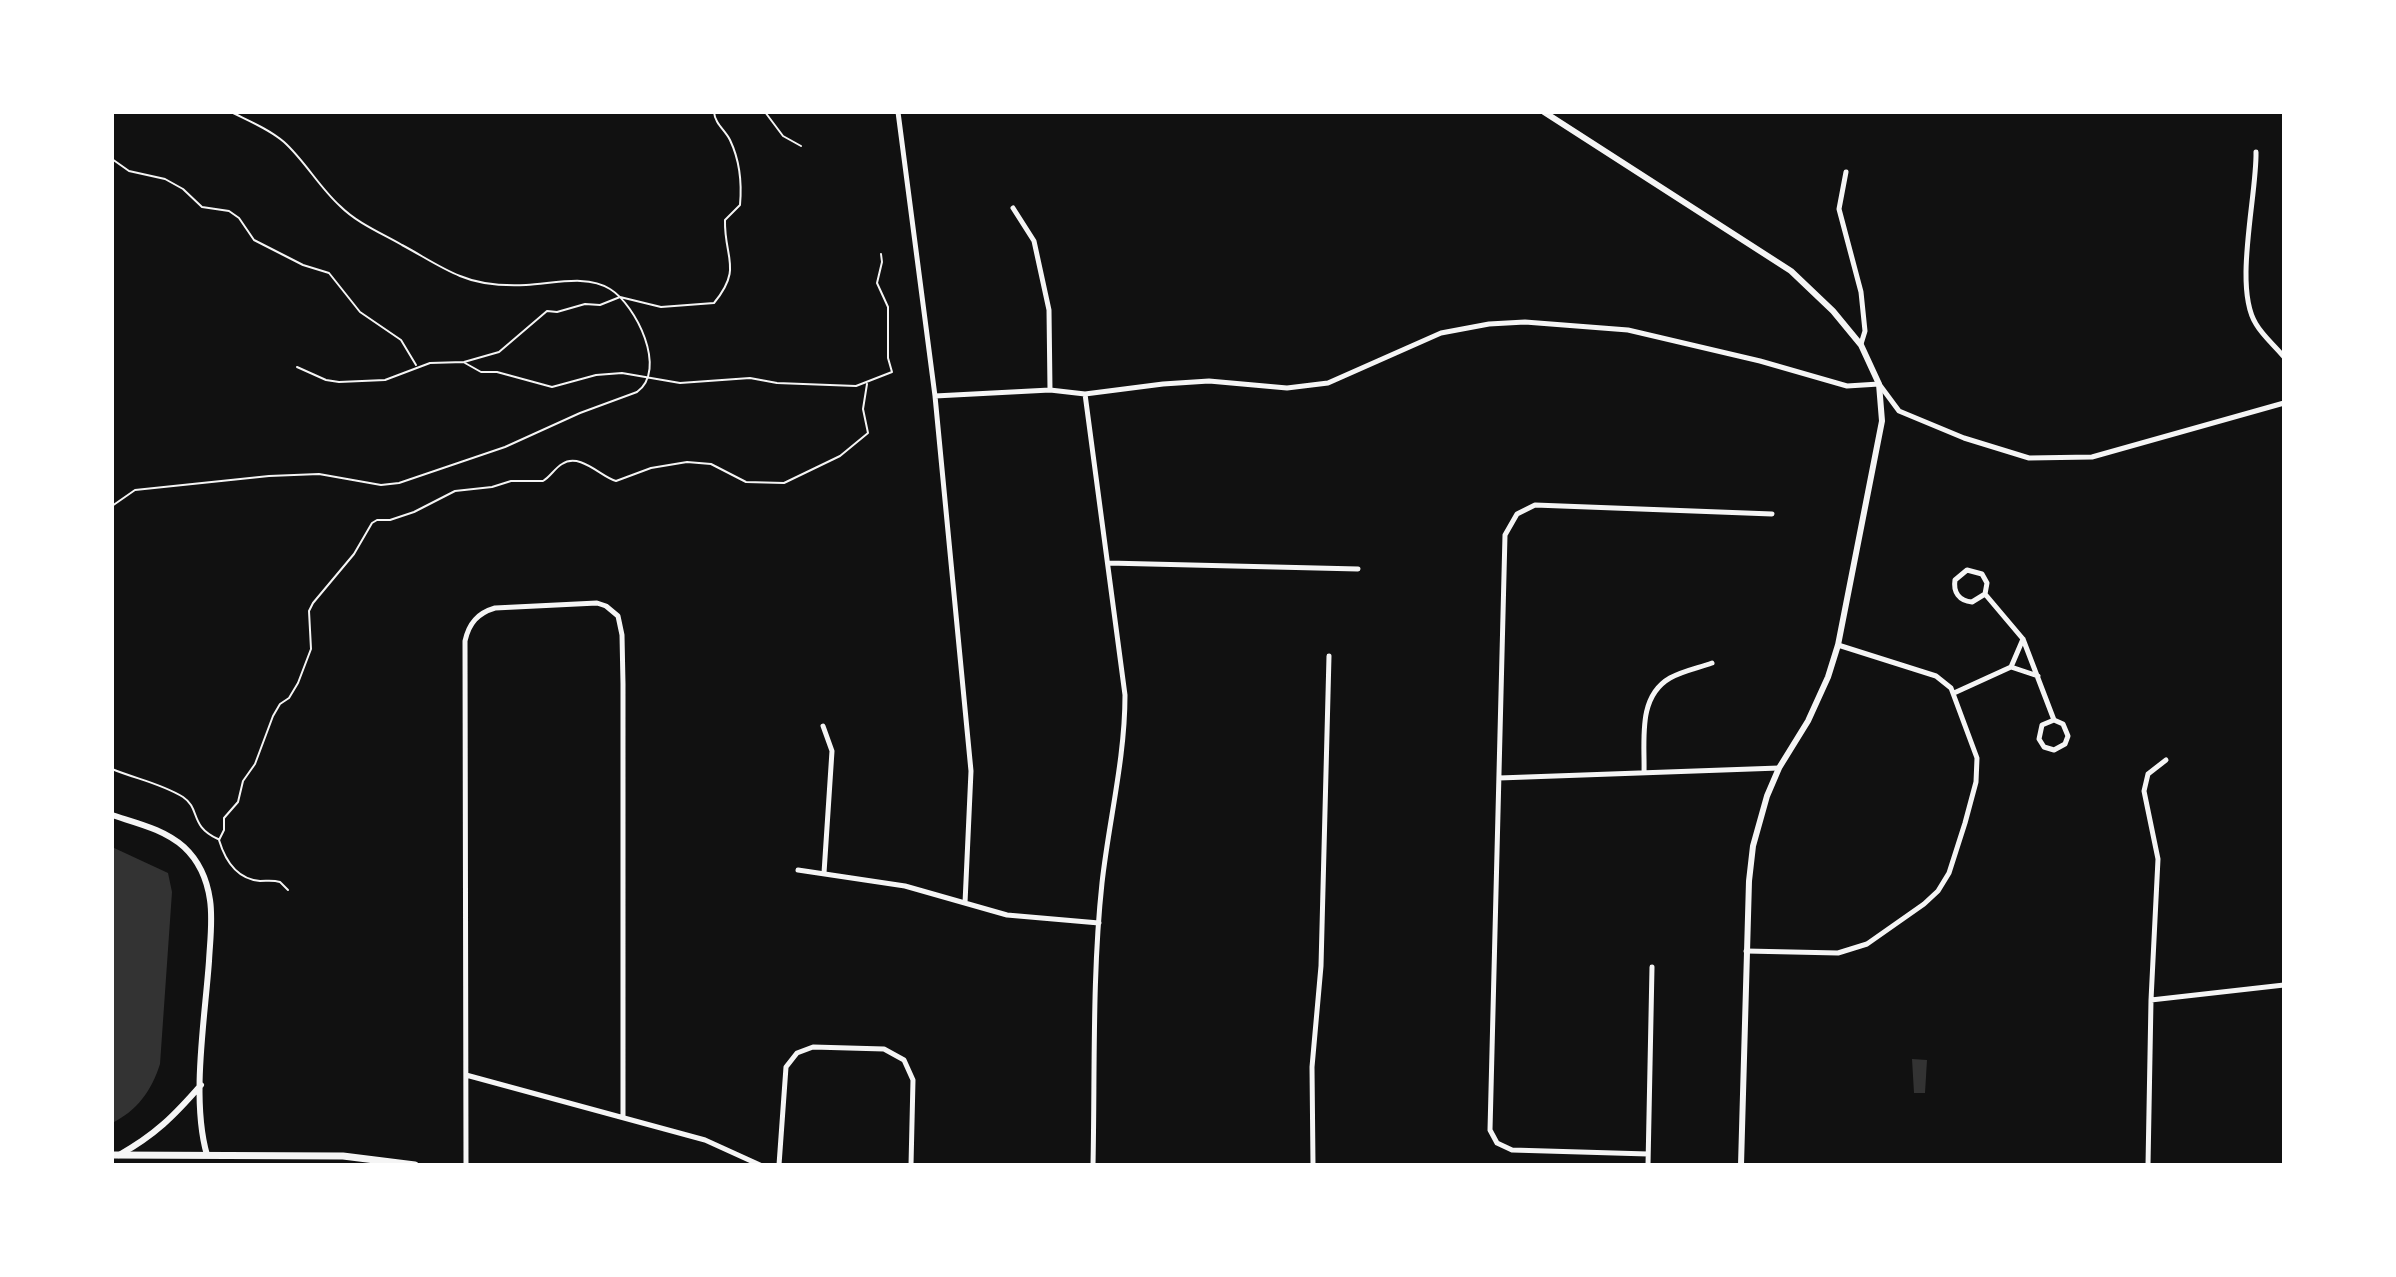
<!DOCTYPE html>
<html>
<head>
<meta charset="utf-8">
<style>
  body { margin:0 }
  #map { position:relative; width:2396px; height:1277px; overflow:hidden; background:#111; font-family:"Titillium Web",sans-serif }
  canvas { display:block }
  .frame { position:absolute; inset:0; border:114px solid #fff; pointer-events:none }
</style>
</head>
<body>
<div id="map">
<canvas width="2396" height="1277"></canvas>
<div class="frame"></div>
</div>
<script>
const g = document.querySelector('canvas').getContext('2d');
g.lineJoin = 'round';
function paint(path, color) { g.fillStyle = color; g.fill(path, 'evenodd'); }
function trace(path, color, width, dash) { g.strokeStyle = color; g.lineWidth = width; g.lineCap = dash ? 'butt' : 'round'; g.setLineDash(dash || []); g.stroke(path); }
paint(new Path2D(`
  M112 847 168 873 172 892 160 1064C152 1090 137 1111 112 1123Z
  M1912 1059 1927 1060 1925 1093H1914Z`), '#333');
trace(new Path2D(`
  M765 112 783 136 801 146
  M112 159 129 171 165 179 183 189 202 207 229 211 239 218 254 240 303 265 329 273 360 312 401 340 416 365
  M465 363 481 372H497L552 387 596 375 622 373 680 383 750 378 777 383 856 386 892 372 888 358V307L877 283 882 262 881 254
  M297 367 326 380 339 382 385 380 430 363 464 362 499 352 547 311 557 312 585 304 600 305 620 297 661 307 714 303C743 268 724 258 725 220L740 205C742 183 740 161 730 140 725 130 715 124 714 112
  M112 506 135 490 269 476 319 474 381 485 399 483 505 447 580 413 637 392C668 370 636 305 610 289 587 274 552 284 526 285 505 286 481 285 460 276 440 268 421 255 402 245 381 233 357 223 340 206 319 187 305 161 284 142 269 129 249 121 231 112
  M112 769C136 779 160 783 183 797 201 809 189 826 218 839
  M288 890 280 882C273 880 268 881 260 881 236 879 225 860 219 840L224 830V818L238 802 243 781 255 764 273 716 280 704 289 698 298 683 311 649 309 611 313 603 354 554 372 523 377 520H390L414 512 455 491 492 487 511 481H543C550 477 555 468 562 464 580 452 601 477 616 481L651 468 687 462 711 464 746 482 784 483 840 456 868 433 863 409 867 384`), '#f5f5f5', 2);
trace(new Path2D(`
  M898 112 935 396 971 771 965 903
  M2256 152C2257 195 2233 288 2256 324 2263 336 2275 346 2284 357
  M1846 172 1839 209 1861 292 1865 331 1861 344
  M1013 208 1034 241 1049 310 1050 390
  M1085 394 1125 695C1125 759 1109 820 1102 883 1092 976 1095 1072 1093 1165
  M935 396 1050 390 1085 394 1163 384 1209 381 1287 388 1328 383 1441 333 1489 324 1525 322 1628 330 1760 361 1847 386 1879 384 1899 411 1964 438 2029 458 2092 457 2284 403
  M1108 563 1358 569
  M1985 594 1972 602C1959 601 1953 592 1955 580L1967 570 1982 574 1987 583 1985 594 2023 639 2054 720 2042 725 2039 739 2044 747 2054 750 2065 744 2068 736 2063 724 2054 720
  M2011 667 2023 639
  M1954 693 2011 667 2038 676
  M823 726 832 751 824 873
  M1644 773C1645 741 1637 697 1670 678 1682 671 1698 668 1712 663
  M1499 778 1779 768
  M798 870 905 886 1007 915 1099 923
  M1746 951 1838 953 1867 944 1924 904 1938 891 1949 873 1965 823 1976 782 1977 758 1951 688 1936 676 1838 645
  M2151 1000 2284 985
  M466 1075 705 1140 760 1165
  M1648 1154 1512 1150 1497 1143 1490 1130 1505 535 1517 514 1535 505 1772 514
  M466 1165 465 641C469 623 478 613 495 608L597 603 606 606 618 616 622 635 623 684V1116
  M779 1165 786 1067 797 1053 813 1047 884 1049 904 1060 913 1080 911 1165
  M1313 1165 1312 1067 1321 966 1329 656
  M1648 1165 1652 967
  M2148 1165 2151 1000 2158 859 2144 791 2148 774 2166 760`), '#f5f5f5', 5);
trace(new Path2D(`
  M1544 112 1791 271 1833 311 1861 345 1879 384 1882 421 1838 645 1828 677 1808 721 1779 768 1767 796 1753 846 1749 881 1741 1165
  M112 815C136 823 164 829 184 847 199 861 207 879 210 900 213 920 210 941 209 961 205 1018 191 1100 207 1155
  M119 1155C155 1135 174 1116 201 1085`), '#f5f5f5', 6);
trace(new Path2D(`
  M112 1155 343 1156 415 1165`), '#f5f5f5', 7);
</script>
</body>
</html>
